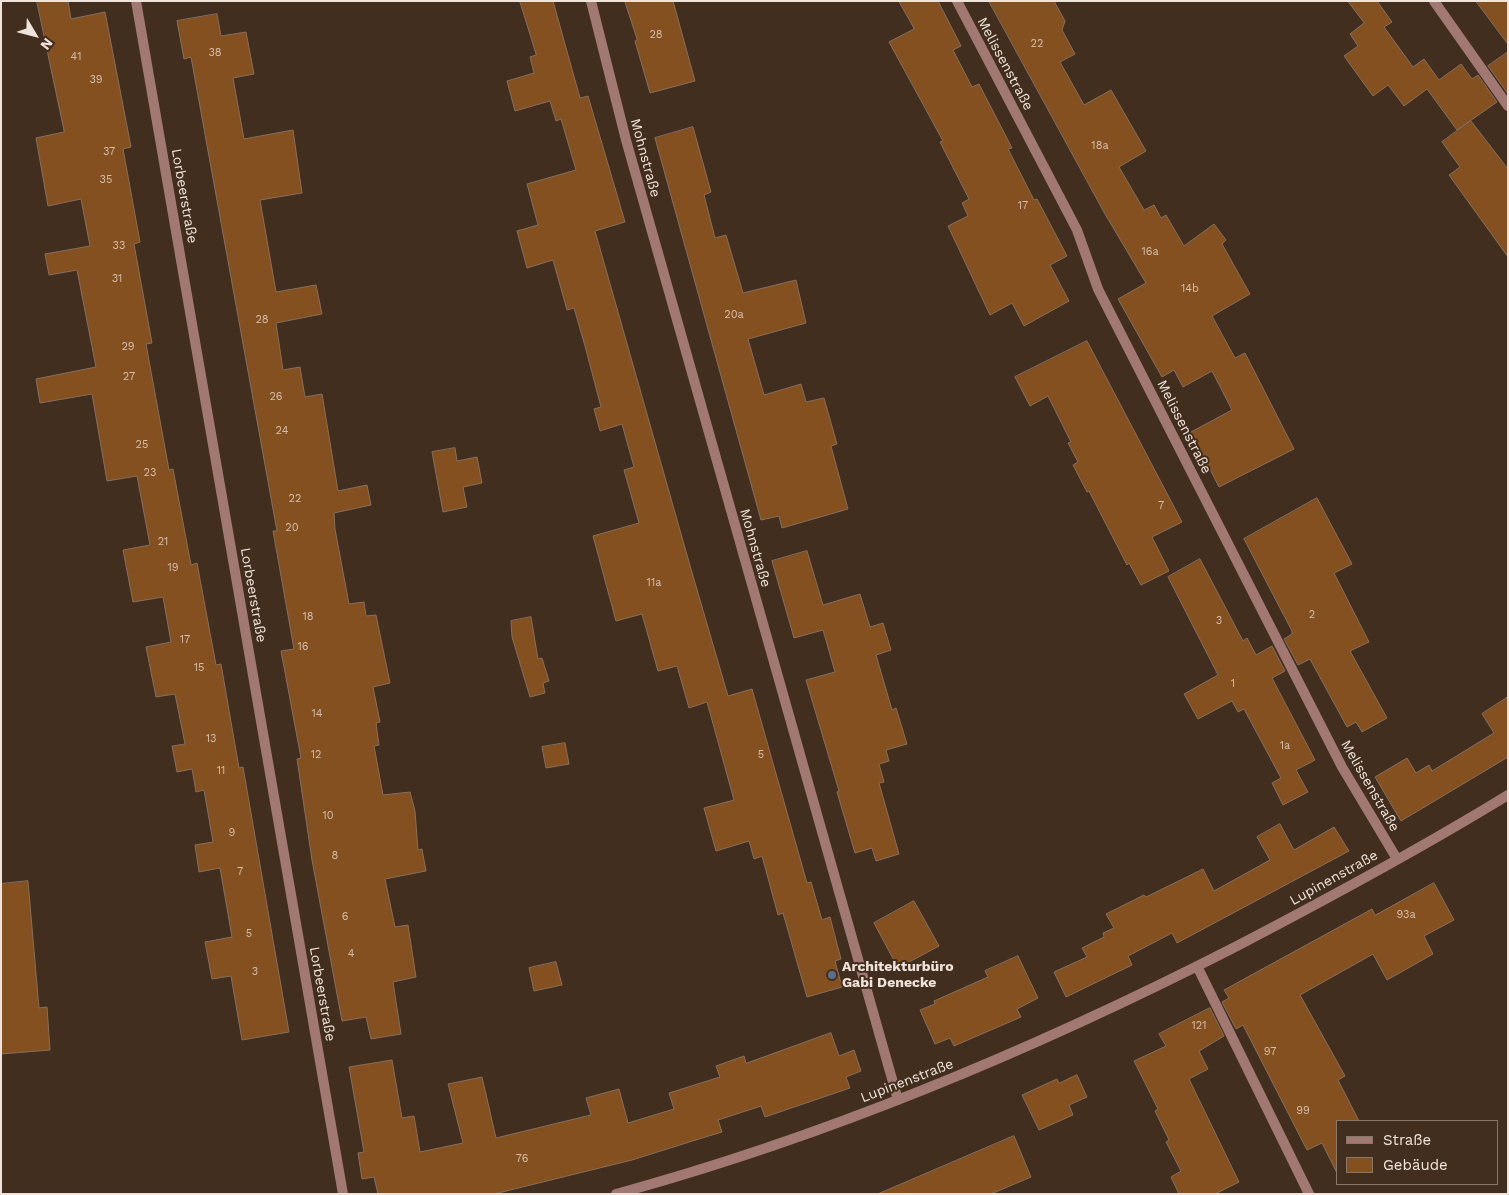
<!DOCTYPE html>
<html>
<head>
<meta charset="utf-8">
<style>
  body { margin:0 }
  #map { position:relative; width:1509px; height:1195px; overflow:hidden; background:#422e1f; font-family:"Work Sans",sans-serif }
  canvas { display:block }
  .frame { position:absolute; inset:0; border:2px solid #f0e3d9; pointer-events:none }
  .legend { position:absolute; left:1336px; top:1120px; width:162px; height:65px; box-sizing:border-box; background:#422e1f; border:1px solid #887669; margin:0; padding:6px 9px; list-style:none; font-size:15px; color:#f0e3d9 }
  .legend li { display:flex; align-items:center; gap:10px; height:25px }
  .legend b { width:25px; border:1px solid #887669 }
  .north { position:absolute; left:10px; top:10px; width:50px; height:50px; -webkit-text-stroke:4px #422e1f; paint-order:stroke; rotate:127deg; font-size:14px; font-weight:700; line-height:20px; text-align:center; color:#f0e3d9 }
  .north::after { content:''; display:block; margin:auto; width:18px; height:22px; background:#f0e3d9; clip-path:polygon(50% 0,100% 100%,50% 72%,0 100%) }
</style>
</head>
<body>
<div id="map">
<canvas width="1509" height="1195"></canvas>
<div class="frame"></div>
<ul class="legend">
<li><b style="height:6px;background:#a27872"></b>Straße</li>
<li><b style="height:14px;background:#855020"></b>Gebäude</li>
</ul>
<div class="north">N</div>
</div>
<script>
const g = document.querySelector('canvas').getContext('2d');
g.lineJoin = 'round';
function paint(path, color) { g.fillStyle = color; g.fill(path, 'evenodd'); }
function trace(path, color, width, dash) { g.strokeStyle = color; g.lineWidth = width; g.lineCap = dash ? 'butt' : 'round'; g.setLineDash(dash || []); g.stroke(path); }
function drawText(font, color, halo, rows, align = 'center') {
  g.font = font + ' "Work Sans",sans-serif'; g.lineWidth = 4; g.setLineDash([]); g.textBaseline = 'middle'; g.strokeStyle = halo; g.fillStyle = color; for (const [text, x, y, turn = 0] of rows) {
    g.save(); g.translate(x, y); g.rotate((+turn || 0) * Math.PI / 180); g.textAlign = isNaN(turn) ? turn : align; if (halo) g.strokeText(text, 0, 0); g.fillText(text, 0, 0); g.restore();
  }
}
const building = new Path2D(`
  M37 1H68L71 19 105 12 131 147 123 149 140 242 134 244 152 343 146 344 169 470 173 469 191 565 197 563 216 665 221 664 239 768 243 767 289 1032 242 1040 231 976 212 979 205 942 232 937 220 868 199 872 195 845 213 842 204 790 196 792 192 769 177 772 172 746 185 744 175 694 156 697 146 647 171 642 163 597 133 602 123 550 150 545 137 476 107 481 92 394 40 403 36 379 96 367 77 270 49 275 45 254 90 246 81 199 48 206 36 138 64 132Z
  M520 1H553L580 98 588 96 625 222 595 231 691 569 728 696 752 689 807 883 811 882 822 920 830 917 841 959 835 961 842 987 807 997 783 913 778 915 762 856 754 859 749 841 716 851 704 808 734 800 707 702 689 708 677 666 658 671 642 614 616 621 593 536 639 523 624 470 634 467 622 424 600 431 594 409 601 407 585 346 574 308 567 310 553 260 527 268 517 231 538 225 527 184 576 170 561 119 556 121 550 101 515 111 507 81 534 73 530 57 536 55Z
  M625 1H673L695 81 650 93 635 41 637 40Z
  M899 1H938L961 46 953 50 972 87 979 84 1012 148 1008 149 1034 200 1037 199 1067 256 1050 265 1069 301 1024 326 1012 303 990 315 948 226 968 216 962 203 969 199 940 142 943 141 889 42 914 29Z
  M989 1H1054L1065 21 1062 30 1075 54 1060 62 1084 105 1111 90 1146 151 1119 167 1144 210 1154 205 1161 218 1166 215 1184 246 1214 224 1226 240 1222 244 1250 294 1212 316 1235 358 1245 353 1294 449 1219 487 1191 432 1232 410 1212 371 1183 387 1174 370 1162 377 1118 299 1146 283 1105 214Z
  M1348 1H1377L1392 22 1384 27 1413 67 1424 59 1439 80 1461 64 1472 79 1478 75 1497 102 1457 130 1427 89 1404 106 1388 85 1373 96 1344 56 1358 46 1350 34 1364 23Z
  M1476 1H1508V44Z
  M217 14 221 36 246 32 254 74 233 78 244 139 293 130 302 193 260 200 276 292 316 285 322 314 276 323 283 370 300 367 305 397 322 394 338 491 367 485 371 505 334 513 335 529 349 604 364 602 366 616 376 615 390 683 373 687 380 722 376 723 379 745 374 746 383 795 410 792 415 811 418 850 422 849 426 871 385 879 395 927 408 925 416 977 393 982 401 1034 371 1039 366 1017 342 1021 312 860 297 759 301 758 281 651 294 649 273 531H277L191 57 184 59 177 21Z
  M1508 52V94L1488 66Z
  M1471 121 1508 169V257L1449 175 1460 167 1442 142Z
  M693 127 711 192 704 195 715 238 726 235 743 293 796 280 806 323 748 339 764 395 801 384 806 402 824 398 837 444 831 446 848 509 782 528 779 516 761 520 655 138Z
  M1087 341 1182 522 1152 537 1169 571 1141 585 1129 563 1127 565 1089 491 1087 492 1073 465 1078 462 1068 443 1071 442 1048 396 1030 406 1015 377Z
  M455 448 457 461 477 457 482 483 463 487 467 507 443 512 432 452Z
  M1317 498 1352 564 1334 573 1369 642 1350 651 1387 718 1362 732 1356 722 1347 727 1310 659 1298 665 1284 639 1292 634V631L1244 539Z
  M807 551 823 605 860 594 870 627 883 623 891 650 876 655 892 710 896 708 907 744 886 750 889 761 879 764 884 782 879 783 899 854 876 861 872 848 855 853 837 792 839 791 806 680 835 672 823 630 794 638 772 561Z
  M1200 559 1243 641 1247 638 1256 655 1272 646 1285 671 1272 678 1315 760 1296 770 1308 792 1283 805 1272 783 1281 778 1244 709 1238 712 1232 701 1198 719 1184 694 1218 675 1168 577Z
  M531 617 538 659 542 658 549 681 543 683 545 693 530 697 512 637 511 621Z
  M1508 697V757L1401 821 1375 777 1407 758 1416 773 1429 765 1432 771 1494 733 1482 714Z
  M565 743 569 764 546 768 542 747Z
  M1280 824 1294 850 1334 827 1349 851 1177 943 1172 933 1128 956 1132 965 1066 997 1054 972 1087 957 1082 948 1104 937 1103 933 1114 928 1106 914 1144 895 1146 897 1203 869 1214 891 1270 860 1257 837Z
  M28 881 39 1008 47 1007 50 1050 1 1054V884Z
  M1434 883 1454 920 1424 936 1433 954 1387 980 1373 954 1300 995 1345 1076 1338 1080 1359 1121H1338V1175L1322 1143 1307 1150 1243 1025 1236 1029 1222 1002 1229 998 1224 990 1372 909 1375 915Z
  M914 901 939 946 898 968 874 923Z
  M1018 956 1038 998 1017 1009 1021 1017 954 1046 950 1038 935 1044 920 1010 935 1004 934 1001 988 977 985 971Z
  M556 962 562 985 534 991 529 968Z
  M1210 1008 1224 1036 1199 1051 1208 1069 1189 1079 1239 1182 1215 1194H1179L1171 1177 1181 1171 1166 1142 1169 1140 1155 1111 1158 1109 1134 1061 1166 1046 1159 1034Z
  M831 1033 839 1056 854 1050 861 1071 846 1077 850 1088 765 1117 761 1106 718 1120 722 1132 699 1139 632 1160 494 1194H378L374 1177 362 1179 358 1153 364 1152 349 1067 392 1060 402 1118 414 1116 420 1152 463 1143 448 1084 482 1077 496 1138 591 1115 586 1098 619 1089 628 1123 674 1109 669 1093 720 1077 716 1066 744 1056 746 1063Z
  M1077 1075 1087 1097 1069 1105 1073 1115 1039 1130 1022 1095 1057 1079 1059 1083Z
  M1014 1136 1031 1177 991 1194H878Z`);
paint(building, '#855020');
trace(building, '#866f5e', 1);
trace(new Path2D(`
  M136 1 343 1194
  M591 1 626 140 898 1100
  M957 1 1077 230 1098 289 1342 767 1397 859
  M1434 1 1508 106
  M1197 966 1309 1194
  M616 1194C832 1135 1038 1048 1237 946 1329 898 1420 849 1508 795`), '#a27872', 10);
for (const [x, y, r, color] of [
  [832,975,5,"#5c6f8a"]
]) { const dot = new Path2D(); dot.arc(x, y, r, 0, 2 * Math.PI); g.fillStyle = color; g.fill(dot); trace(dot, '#422e1f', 2); }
drawText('11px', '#d5beab', null, [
  ["28",656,35],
  ["22",1037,44],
  ["38",215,53],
  ["41",76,57],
  ["39",96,80],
  ["18a",1100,146],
  ["37",109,152],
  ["35",106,180],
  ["17",1023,206],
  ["33",119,246],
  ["16a",1150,252],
  ["31",117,279],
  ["14b",1190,289],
  ["20a",734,315],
  ["28",262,320],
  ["29",128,347],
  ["27",129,377],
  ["26",276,397],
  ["24",282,431],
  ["25",142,445],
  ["23",150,473],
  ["22",295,499],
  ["7",1161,506],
  ["20",292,528],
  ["21",163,542],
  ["19",173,568],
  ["11a",654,583],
  ["2",1312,615],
  ["18",308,617],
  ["3",1219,621],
  ["17",185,640],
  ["16",303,647],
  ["15",199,668],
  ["1",1233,684],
  ["14",317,714],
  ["13",211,739],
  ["1a",1285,746],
  ["12",316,755],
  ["5",761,755],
  ["11",221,771],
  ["10",328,816],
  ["9",232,833],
  ["8",335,856],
  ["7",240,872],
  ["93a",1406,915],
  ["6",345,917],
  ["5",249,934],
  ["4",351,954],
  ["3",255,972],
  ["121",1199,1026],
  ["97",1270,1052],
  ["99",1303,1111],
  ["76",522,1159]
]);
drawText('14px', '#f0e3d9', '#422e1f', [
  ["Melissenstraße",1005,64,62],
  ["Mohnstraße",645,158,75],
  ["Lorbeerstraße",184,196,80],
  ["Melissenstraße",1184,427,63],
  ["Mohnstraße",755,548,74],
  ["Lorbeerstraße",253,595,80],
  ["Melissenstraße",1370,786,60],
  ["Lupinenstraße",1334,878,-29],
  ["Lorbeerstraße",322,994,80],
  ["Lupinenstraße",907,1081,-21]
]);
drawText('bold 14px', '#f0e3d9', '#422e1f', [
  ["Architekturbüro",842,967],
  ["Gabi Denecke",842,983]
], 'left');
</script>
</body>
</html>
